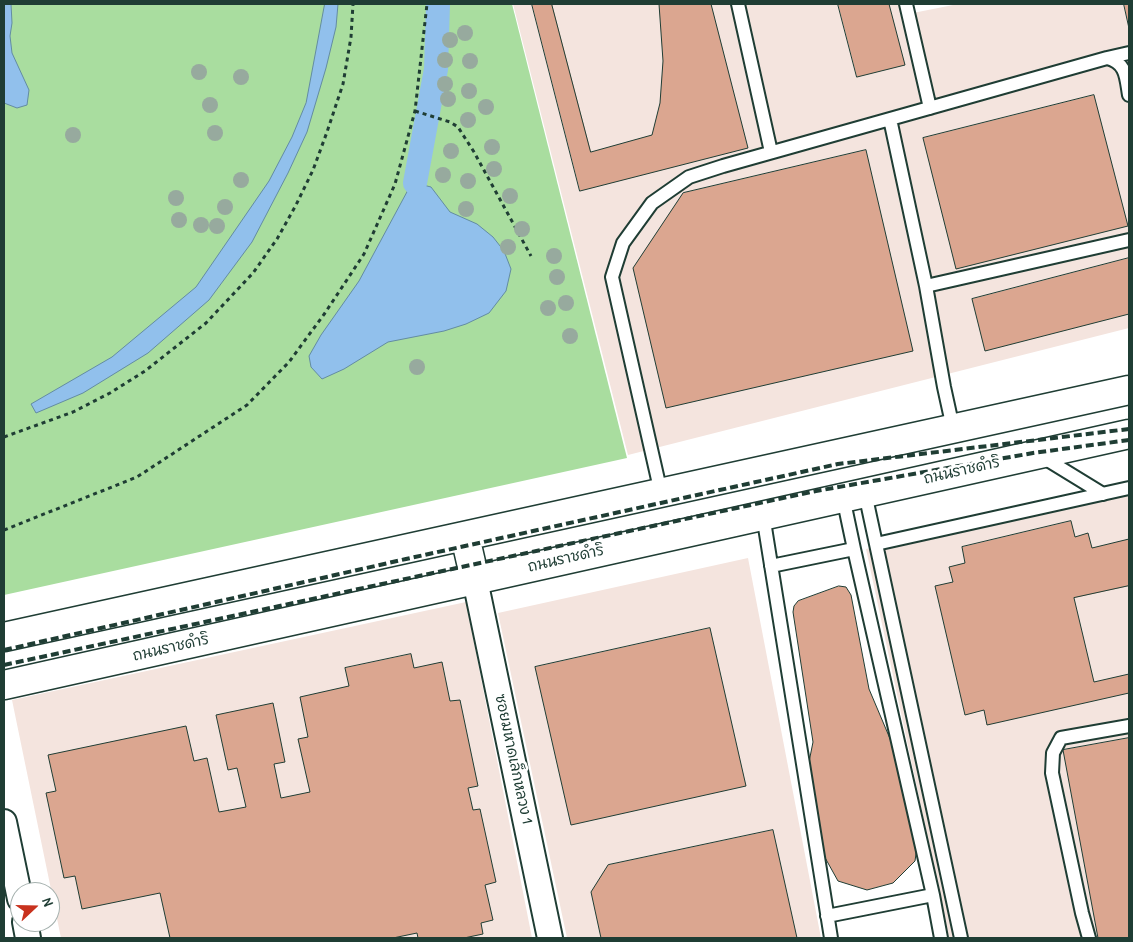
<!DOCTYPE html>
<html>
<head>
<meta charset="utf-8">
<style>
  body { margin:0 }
  #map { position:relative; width:1133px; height:942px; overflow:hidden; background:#fff; font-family:"Patrick Hand",sans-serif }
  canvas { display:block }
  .frame { position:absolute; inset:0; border:5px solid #1f3d34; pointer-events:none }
  .north { position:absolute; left:10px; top:882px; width:50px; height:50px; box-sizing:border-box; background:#fff; border:1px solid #a5b1ae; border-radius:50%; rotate:69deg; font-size:14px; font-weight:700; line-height:20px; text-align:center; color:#1f3d34 }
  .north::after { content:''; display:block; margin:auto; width:18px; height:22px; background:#c8321e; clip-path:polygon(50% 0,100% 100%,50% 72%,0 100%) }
</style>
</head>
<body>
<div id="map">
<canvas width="1133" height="942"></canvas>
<div class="frame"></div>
<div class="north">N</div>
</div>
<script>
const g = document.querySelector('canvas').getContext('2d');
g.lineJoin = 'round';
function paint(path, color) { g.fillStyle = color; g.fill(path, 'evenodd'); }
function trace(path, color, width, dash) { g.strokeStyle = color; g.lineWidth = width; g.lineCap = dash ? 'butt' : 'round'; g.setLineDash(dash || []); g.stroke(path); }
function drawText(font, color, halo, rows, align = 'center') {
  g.font = font + ' "Patrick Hand","Playpen Sans Thai",sans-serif'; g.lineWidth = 5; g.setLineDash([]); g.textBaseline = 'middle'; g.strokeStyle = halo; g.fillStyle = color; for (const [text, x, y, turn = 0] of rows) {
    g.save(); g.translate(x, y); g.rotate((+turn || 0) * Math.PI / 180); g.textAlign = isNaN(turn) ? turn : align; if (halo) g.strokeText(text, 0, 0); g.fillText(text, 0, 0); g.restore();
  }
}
paint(new Path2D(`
  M513 4H911L913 13 958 4H1129V328L628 455Z
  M1129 490V938H949L866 549Z
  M748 558 821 938H567L498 613Z
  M466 602 532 938H61L12 700Z`), '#f4e4de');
paint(new Path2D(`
  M4 4H512L627 458 4 595Z`), '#a9dd9f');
const water = new Path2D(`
  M4 4H11L12 23 10 36 12 53 29 90 27 105 17 108 4 103Z
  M325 4H338L336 27 326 68 307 132 288 173 252 242 209 300 148 353 83 393 36 413 31 404 112 357 196 287 269 181 292 137 306 103Z
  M415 183 431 187 450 212 477 224 493 237 504 251 511 269 506 291 489 313 466 324 444 331 388 342 344 369 322 379 311 367 309 356 321 335 359 281 408 190Z`);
paint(water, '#91c0ec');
trace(water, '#638ca2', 1);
trace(new Path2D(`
  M415 183 436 69 438 4`), '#91c0ec', 24);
const building = new Path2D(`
  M532 4H711L748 148 580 191Z
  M552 4H659L663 61 660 103 652 135 591 152Z
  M838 4H889L905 65 857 77Z
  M1124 4H1129V28Z
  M1094 95 1128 226 956 269 923 138Z
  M866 150 913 351 666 408 633 268 683 193Z
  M1129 258V314L985 351 972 299Z
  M1071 521 1075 537 1088 533 1092 548 1129 539V693L987 725 984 710 965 715 935 586 953 582 949 567 965 563 962 547Z
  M839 586 846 587 851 595 869 689 902 767 918 839 915 861 893 883 867 890 838 881 818 845 807 772 813 742 793 612 794 606 798 601Z
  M1129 586V674L1094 682 1074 598Z
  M710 628 746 786 571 825 535 667Z
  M411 654 414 668 442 662 450 701 460 700 478 786 468 788 473 810 480 809 496 882 485 885 493 920 481 923 483 934 464 938H418L417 933 393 938H170L160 893 82 909 75 876 64 878 46 793 56 791 48 755 186 726 194 761 207 758 219 812 246 807 237 768 228 770 216 715 273 703 285 762 274 764 281 798 310 792 298 739 308 737 300 697 349 686 345 668Z
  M1129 738V938H1098L1063 750Z
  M773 830 797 938H601L591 892 608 865Z`);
paint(building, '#dba690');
trace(building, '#1f3d34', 1);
const service = new Path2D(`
  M738 4 771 152
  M906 4 930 108
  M1107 58 1129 53
  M890 119 926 286
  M953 428 944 387 926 286 1129 240
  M1041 456 1103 494
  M661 493 612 277 623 243 652 203 689 177 723 166 1107 58C1127 63 1126 78 1129 95
  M865 493 961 938
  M843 497 854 549 933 895 941 938
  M763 515 831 938
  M876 544 1129 488
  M771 566 854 549
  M827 916 933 895
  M1089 938 1082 913 1052 773 1053 753 1061 738 1129 726`);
const minor = new Path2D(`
  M475 580 550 938
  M4 822 20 899
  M25 922 28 938`);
const secondary = new Path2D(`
  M465 536 475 580
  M4 637 1129 390
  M4 685 1129 434`);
trace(service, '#1f3d34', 16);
trace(minor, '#1f3d34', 28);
trace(secondary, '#1f3d34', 31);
trace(new Path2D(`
  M415 111 450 122 458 127 474 152 531 256
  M4 437 73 412 110 393 145 371 206 323 253 273 277 239 296 205 313 170 327 132 343 84 351 37 353 4
  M4 530 137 477 247 405 289 362 325 313 364 254 395 184 415 111 427 4`), '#1f3d34', 3, [4, 4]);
trace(service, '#fff', 12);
trace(minor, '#fff', 24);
trace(secondary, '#fff', 28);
trace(new Path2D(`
  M4 650 406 559 838 464 1129 429
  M4 665 816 491 1033 453 1129 440`), '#1f3d34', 4, [8, 4]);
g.fillStyle = '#97aa9e';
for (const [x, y] of [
  [465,33],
  [450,40],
  [445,60],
  [470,61],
  [199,72],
  [241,77],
  [445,84],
  [469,91],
  [448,99],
  [210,105],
  [486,107],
  [468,120],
  [215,133],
  [73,135],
  [492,147],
  [451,151],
  [494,169],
  [443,175],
  [241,180],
  [468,181],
  [510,196],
  [176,198],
  [225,207],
  [466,209],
  [179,220],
  [201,225],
  [217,226],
  [522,229],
  [508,247],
  [554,256],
  [557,277],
  [566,303],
  [548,308],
  [570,336],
  [417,367]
]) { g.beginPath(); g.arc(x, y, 8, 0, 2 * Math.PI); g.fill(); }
drawText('15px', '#1f3d34', '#fff', [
  ["ถนนราชดำริ",962,471,-13],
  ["ถนนราชดำริ",566,559,-13],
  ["ถนนราชดำริ",171,648,-13],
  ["ซอยมหาดเล็กหลวง 1",513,759,78]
]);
</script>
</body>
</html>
